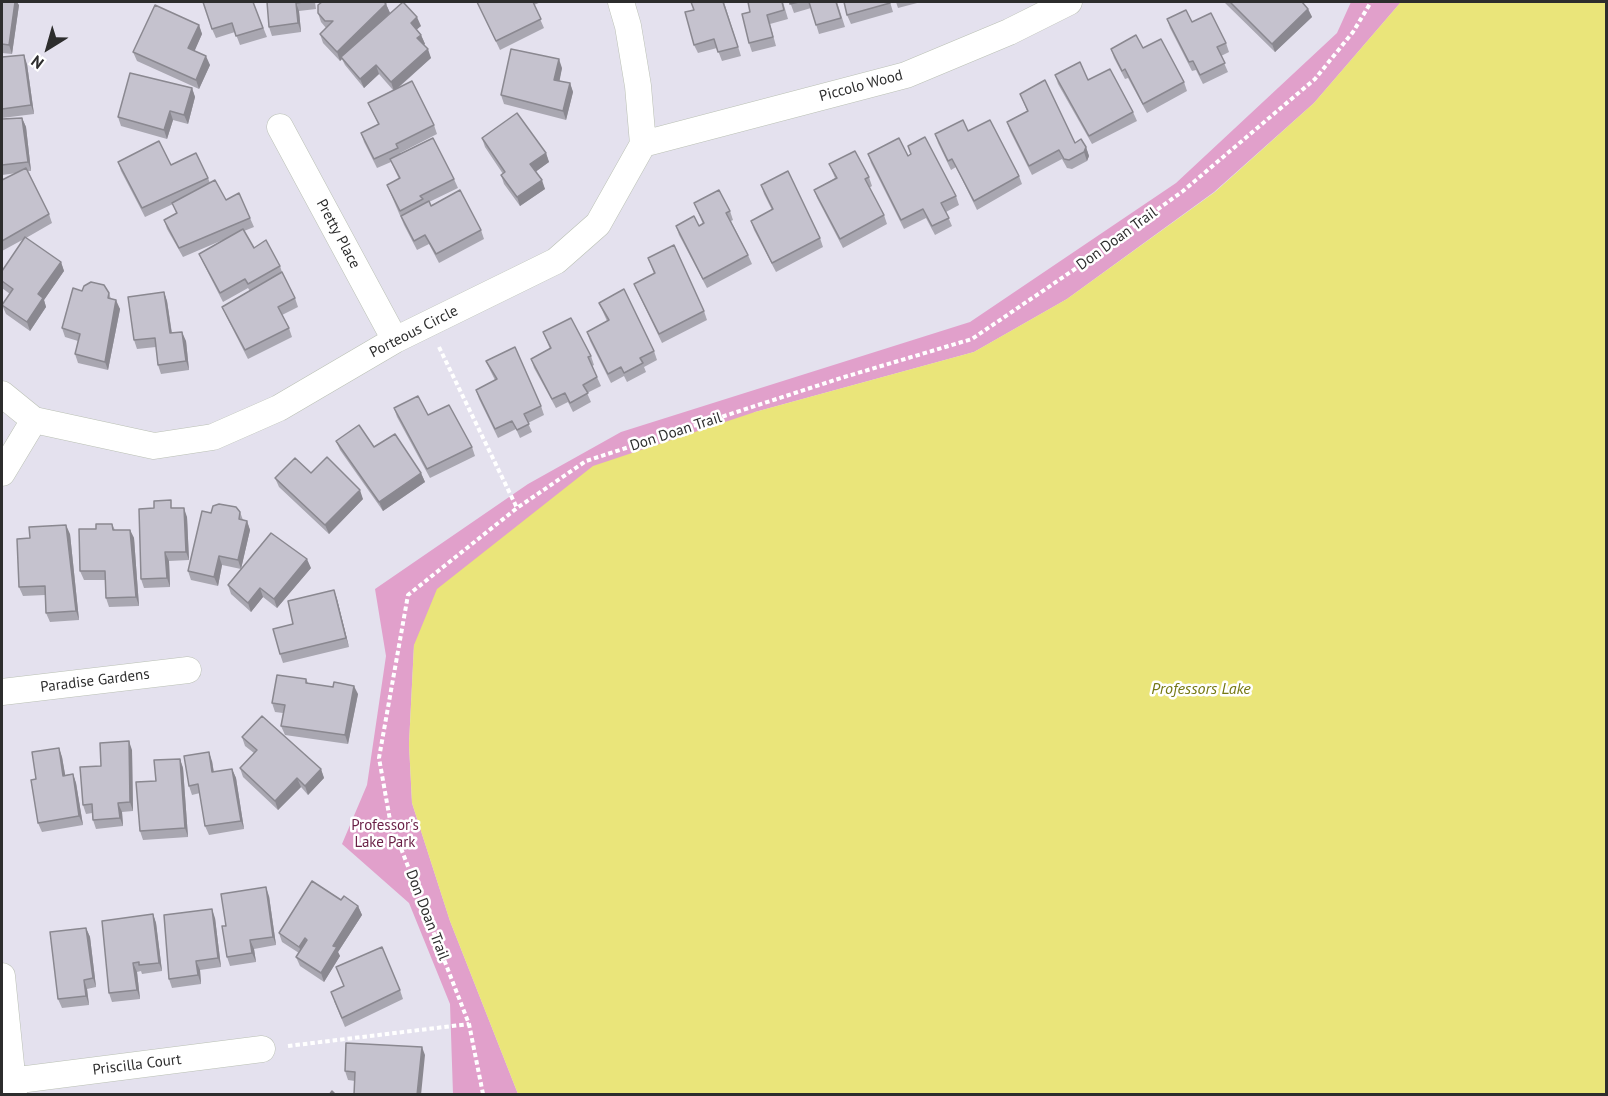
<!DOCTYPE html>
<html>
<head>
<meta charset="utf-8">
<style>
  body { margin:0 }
  #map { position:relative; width:1608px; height:1096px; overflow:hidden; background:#e4e1ee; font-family:"PT Sans",sans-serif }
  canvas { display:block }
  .frame { position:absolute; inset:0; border:3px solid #2d2d2d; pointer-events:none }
  .north { position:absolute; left:18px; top:18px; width:60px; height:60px; -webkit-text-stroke:4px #fff; paint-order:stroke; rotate:217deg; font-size:16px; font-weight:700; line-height:24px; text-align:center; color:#2d2d2d }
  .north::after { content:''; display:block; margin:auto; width:21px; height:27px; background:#2d2d2d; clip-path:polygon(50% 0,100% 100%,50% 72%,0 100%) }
</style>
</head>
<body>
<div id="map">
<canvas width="1608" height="1096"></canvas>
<div class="frame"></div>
<div class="north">N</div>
</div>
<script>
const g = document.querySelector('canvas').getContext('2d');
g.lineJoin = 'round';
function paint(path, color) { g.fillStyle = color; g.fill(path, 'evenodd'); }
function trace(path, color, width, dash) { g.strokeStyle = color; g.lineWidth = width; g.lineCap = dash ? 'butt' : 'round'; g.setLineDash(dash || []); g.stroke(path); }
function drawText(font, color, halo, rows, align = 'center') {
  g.font = font + ' "PT Sans",sans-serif'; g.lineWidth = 5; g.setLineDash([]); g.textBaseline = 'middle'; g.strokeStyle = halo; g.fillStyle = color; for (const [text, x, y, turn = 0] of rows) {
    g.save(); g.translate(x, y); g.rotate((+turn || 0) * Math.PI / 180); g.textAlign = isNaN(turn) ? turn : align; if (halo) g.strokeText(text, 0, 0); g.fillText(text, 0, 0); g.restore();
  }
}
paint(new Path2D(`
  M1351 2H1401L1314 103 1214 192 1067 299 974 352 755 412 414 645 409 744 412 803 450 921 518 1094H453L450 1004 409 903 342 844 367 785 386 656 375 589 528 484 621 432 970 322 1176 183 1337 33Z`), '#e1a0cb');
paint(new Path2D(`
  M1401 2H1606V1094H518L450 921 412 803 409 744 414 645 437 589 593 466 755 412 974 352 1067 299 1215 192 1314 103Z`), '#eae57a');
const minor = new Path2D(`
  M280 127 395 340
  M643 144 906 75 1009 32 1069 2
  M2 394 34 420 154 446 213 437 279 408 395 340 556 261 598 224 643 144 638 86 628 26 621 2
  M2 473 34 420
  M2 692 188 670
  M2 976 14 1094
  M11 1081 262 1049`);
trace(minor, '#bac0b4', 27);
trace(new Path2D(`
  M439 347 517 508
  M288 1046 469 1024
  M483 1094 469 1024 390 820 379 758 408 595 517 508 586 461 841 378 972 339 1078 267 1183 191 1315 79 1353 32 1371 2`), '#fff', 4, [4.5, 3]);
trace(minor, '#fff', 26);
paint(new Path2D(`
  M2 2 19 5 12 54 2 53Z
  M253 2 267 37 240 45 235 32 216 38 212 29Z
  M267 2H315L316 9 299 11 301 32 272 36 269 27Z
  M477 2H541L534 5 544 28 500 50Z
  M724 2 741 56 722 61 717 48 698 53 694 45Z
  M748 2H783L788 19 770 24 776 46 752 52 749 43 750 12Z
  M790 2H837L845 27 819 34 811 8 794 13Z
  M890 2 893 12 851 24 847 15Z
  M896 2H921L898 8Z
  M1224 2H1302L1308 9 1312 17 1275 52Z
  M386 4 390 13 381 21 421 26 416 29 421 35 425 44 423 45 431 58 397 89 434 125 437 134 400 153V154L454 179 458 188 429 202 431 206 481 230 484 239 439 263 429 244 417 250 404 225 387 185 399 179 391 162 377 168 364 142 361 133 378 124 368 103 393 90 379 74 364 88 345 65 342 59 340 61 323 43 320 34 326 28 321 22 318 13Z
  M1167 19 1192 22 1226 43 1229 52 1221 56 1228 72 1203 84 1196 70 1192 71 1170 28Z
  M199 25 202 34 194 51 210 65 199 89 137 61 133 52Z
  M1143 48 1184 82 1187 91 1147 113 1128 78 1125 79 1114 58 1111 49Z
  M2 57 27 64 34 114 2 118Z
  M562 68 559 81 570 83 573 92 566 120 504 104 501 95Z
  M1055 75 1088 80 1133 112 1137 121 1092 144 1058 84Z
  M192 88 195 97 188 124 173 120 167 139 121 126 118 117Z
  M1020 94 1075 143 1086 147 1089 156 1087 161 1072 169 1067 168 1062 159 1032 175 1010 131 1007 122 1027 111Z
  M22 118 26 127 31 171H28L49 214 52 223 26 238 61 262 64 271 44 300 46 307 30 331 6 314 2 305 10 294 2 288V271L24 239 2 251V180L17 173 2 175V119Z
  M968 131 1019 176 1022 184 977 210 956 167 951 170 938 143 935 134Z
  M482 138 546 153 549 162 536 171 545 189 520 206 504 184 501 175 503 174 485 147Z
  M908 146 956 196 959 205 946 212 952 226 935 235 926 218 904 229 871 163 868 154 908 156 911 154Z
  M118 162 171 165 208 178 210 183 226 200 250 218 254 227 244 231 254 248 280 266 283 275 295 298 298 307 282 315 289 328 292 337 248 359 226 316 222 307 250 291 248 288 223 302 203 263 199 254 225 239 183 257 167 229 164 220 176 213 173 204 145 217 121 171Z
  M829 164 869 177 872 186 869 188 884 215 887 224 843 248 817 198 814 190 835 178Z
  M761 185 820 238 823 247 776 272 754 230 751 221 772 210 764 194Z
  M694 203 730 211 733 220 731 221 748 255 752 264 707 288 679 235 676 226H699L703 224Z
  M648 258 704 311 707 320 662 343 638 293 634 284 654 274Z
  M82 291 109 293 111 299 120 309 108 370 78 363 75 354 78 341 65 337 62 328Z
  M164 292 167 301 172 333 186 341 189 370 161 374 158 365 156 347 137 349 134 340Z
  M599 303 654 351 657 360 644 367 646 372 627 382 624 376 611 383 590 341 587 332 607 321Z
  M543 332 591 356 594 365 592 366 601 386 587 393 591 402 573 412 568 402 556 408 534 368 531 359 550 349Z
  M486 361 541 406 544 415 528 423 532 432 520 438 516 429 498 438 479 399 476 390 495 380 490 370Z
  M394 408 472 447 475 456 430 478 397 417Z
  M336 441 374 447 421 473 425 482 383 511 340 450Z
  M311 473 363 499 329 534 279 487 275 478Z
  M174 508 187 517 189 560 169 561 170 587 144 588 141 579Z
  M240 512 243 520 247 521 250 530 241 569 222 565 218 586 191 580 188 571 211 513Z
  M112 524 115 530H130L134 538 139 606 109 607 106 598 105 580H84L80 571 96 529Z
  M70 534 79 620 50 622 46 613 45 595 23 596 19 587 30 538Z
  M311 568 277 608 263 597 251 612 231 594 228 585Z
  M334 590 337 599 349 647 283 663 280 654 293 624Z
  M306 679 308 683 358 694 348 744 285 735 281 726 283 713 275 712 272 703Z
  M242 737 321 769 324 778 308 795 301 787 278 810 243 777 240 768 254 753 245 746Z
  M59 748 62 757 65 775 73 774 76 783 83 825 42 832 38 823 36 779Z
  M132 750 133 811 122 812 123 826 96 829 93 820 92 813 86 814 83 805 101 766Z
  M180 759 183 768 188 837 143 840 140 831 156 781Z
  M212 761 214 772 232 769 236 778 244 829 209 835 205 826 200 793 192 795 189 786Z
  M269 896 276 945 254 949 256 962 230 966 227 957 226 926Z
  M341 900 358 906 362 915 338 952 340 956 324 982 300 966 296 957 299 953 282 942 279 933Z
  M153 914 156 923 162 971 142 974 141 971 137 972 140 999 112 1002 109 993Z
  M215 918 221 967 200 970 201 984 172 988 169 979Z
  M86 928 90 937 96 987 87 989 89 1005 62 1008 58 999Z
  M343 987 400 990 403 999 345 1027 334 1001Z
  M425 1055 355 1081 348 1080 345 1071Z`), '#a9a7b1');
paint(new Path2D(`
  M15 2H17L19 5 12 54 9 45Z
  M296 3 299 11 301 32 298 23Z
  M386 4 390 13 343 58 341 57 342 59 340 61 337 52Z
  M1308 9 1312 17 1275 52 1272 44Z
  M417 17 421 26 414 32 411 23Z
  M199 25 202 34 192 57 188 48Z
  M421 35 425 44 421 47 417 38Z
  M428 49 431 58 394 91 391 82Z
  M24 55 27 64 34 114 31 105Z
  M206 56 210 65 199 89 196 80Z
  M559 59 562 68 558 89 554 80Z
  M376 65 379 74 364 88 360 79Z
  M570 83 573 92 566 120 563 111Z
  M192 88 195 97 188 124 184 115Z
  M170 111 173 120 167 139 164 130Z
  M22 118 26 127 31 171 28 162Z
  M1086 147 1089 156 1087 161 1084 152Z
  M546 153 549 162 534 173 530 164Z
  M542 180 545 189 520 206 517 197Z
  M61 262 64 271 44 300 46 307 30 331 27 322 38 294Z
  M164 292 167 301 173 342 170 333Z
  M116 300 120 309 108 370 105 362Z
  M182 332 186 341 189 370 186 361Z
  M421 473 425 482 383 511 379 502Z
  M360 490 363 499 329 534 325 525Z
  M184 508 187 517 189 560 186 552Z
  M247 521 250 530 241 569 238 560Z
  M66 525 70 534 79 620 76 611Z
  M130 530 134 538 139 606 136 597Z
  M165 552 169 561 170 587 167 578Z
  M219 556 222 565 218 586 214 577Z
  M307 559 311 568 277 608 274 599Z
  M260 588 263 597 251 612 248 603Z
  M334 590 337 599 349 647 346 638Z
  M354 686 358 694 348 744 345 735Z
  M129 741 132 750 133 811 130 802Z
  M59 748 62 757 67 785 63 776Z
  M209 752 212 761 215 781 212 772Z
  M180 759 183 768 188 837 185 828Z
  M232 769 236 778 244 829 241 821Z
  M321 769 324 778 308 795 305 786Z
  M73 774 76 783 83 825 79 816Z
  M297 778 301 787 278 810 275 801Z
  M118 803 122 812 123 826 120 818Z
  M266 887 269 896 276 945 273 937Z
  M358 906 362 915 338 952 340 956 324 982 321 973 333 946Z
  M212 909 215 918 221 967 218 958Z
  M153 914 156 923 162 971 159 963Z
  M86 928 90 937 96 987 93 978Z
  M305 938 308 947 303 956 299 947Z
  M250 940 254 949 256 962 252 953Z
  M196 961 200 970 201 984 198 975Z
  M133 963 137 972 140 999 137 990Z
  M84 980 87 989 89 1005 86 996Z
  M422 1047 425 1055 421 1095H417Z`), '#8a8890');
const building = new Path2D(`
  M2 2H15L9 45 2 44Z
  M203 2H253L263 28 236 36 232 23 212 29Z
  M267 2H303L296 3 298 23 269 27Z
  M322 2H384L386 4 337 52 320 34 333 21H325L318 13V5Z
  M403 2 417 17 411 23 421 35 417 38 428 49 391 82 376 65 360 79 341 57Z
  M477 2H533L541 19 496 41Z
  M691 2H723L738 47 718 52 714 39 694 45 685 12 694 10Z
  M748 2H782L784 10 767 15 773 37 749 43 742 14 750 12Z
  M790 2H799L790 4Z
  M809 2H836L841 18 816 25Z
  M844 2H889L890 3 847 15Z
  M1230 2H1302L1308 9 1272 44Z
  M155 5 199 25 188 48 206 56 196 80 133 52Z
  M1186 10 1192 22 1211 13 1226 43 1217 47 1225 63 1200 75 1193 61 1189 62 1167 19Z
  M1136 35 1143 48 1161 39 1184 82 1143 104 1125 69 1122 71 1111 49Z
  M511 49 559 59 554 80 570 83 563 111 501 95Z
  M24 55 31 105 2 109V57Z
  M1080 62 1088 80 1110 69 1133 112 1089 136 1055 75Z
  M130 73 192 88 184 115 170 111 164 130 118 117Z
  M1045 80 1075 143 1081 139 1086 147 1084 152 1069 160 1064 159 1059 150 1029 166 1007 122 1028 111 1020 94Z
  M412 81 434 125 396 144 398 148 374 159 361 133 379 124 368 103Z
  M517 113 546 153 530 164 542 180 517 197 501 175 505 172 482 138Z
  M22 118 28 162 2 165V119Z
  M963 120 968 131 990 120 1019 176 974 201 952 159 948 161 935 134Z
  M925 137 956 196 941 203 949 218 932 226 923 209 901 220 868 154 899 138 908 156 911 154 908 146Z
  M433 138 454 179 420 196 423 199 400 211 387 185 400 178 390 159Z
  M159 141 171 165 196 153 208 178 142 208 118 162Z
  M855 151 869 177 865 179 884 215 840 239 814 190 837 178 829 164Z
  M26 168 49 214 2 241V180Z
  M788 171 820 238 772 263 751 221 773 209 761 185Z
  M215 180 226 200 239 193 250 218 179 248 164 220 177 213 172 203Z
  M460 190 481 230 436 254 425 235 414 241 401 216 429 201 431 206Z
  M719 190 730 211 726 213 748 255 703 279 676 226 694 216 699 226 704 223 694 203Z
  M243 229 254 248 266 240 280 266 248 284 245 279 220 293 199 254Z
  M25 237 61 262 38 294 43 298 27 322 2 305 13 289 2 281V271Z
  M674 245 704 311 659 334 634 284 655 273 648 258Z
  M282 272 295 298 278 307 289 328 245 350 222 307Z
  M91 282 104 285 109 293 108 298 116 300 105 362 75 354 80 334 62 328 73 288 82 291 84 286Z
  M624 289 654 351 640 358 643 363 624 373 621 367 608 374 587 332 609 320 599 303Z
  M164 292 170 333 182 332 186 361 158 365 155 338 134 340 128 297Z
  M571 318 591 356 588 357 597 377 583 385 588 393 570 403 565 393 552 399 531 359 551 348 543 332Z
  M515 347 541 406 524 414 529 424 517 430 512 421 495 429 476 390 497 379 486 361Z
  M418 396 428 415 449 405 472 447 427 469 394 408Z
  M359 425 374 447 395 434 421 473 379 502 336 441Z
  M327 457 360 490 325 525 275 478 295 458 311 473Z
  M171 500V508H184L186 552H165L167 578 141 579 139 509 154 508V501Z
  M219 504 236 507 240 512 239 519 247 521 238 560 219 556 214 577 188 571 202 511 211 513 213 506Z
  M96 524H112L113 530H130L136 597 106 598 105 571H80L79 529H96Z
  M66 525 76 611 46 613 45 586 19 587 17 539 30 538 29 527Z
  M271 533 307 559 274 599 260 588 248 603 228 585Z
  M334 590 346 638 280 654 273 629 293 624 288 601Z
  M277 675 306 679V683L333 687 334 682 354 686 345 735 281 726 285 705 272 703Z
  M262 716 321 769 305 786 297 778 275 801 240 768 257 750 242 737Z
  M129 741 130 802 118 803 120 818 93 820 92 804 83 805 80 767 101 766 100 743Z
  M59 748 63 776 73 774 79 816 38 823 31 780 36 779 32 752Z
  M209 752 212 772 232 769 241 821 205 826 198 784 189 786 184 756Z
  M180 759 185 828 140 831 136 782 156 781 154 760Z
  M312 881 341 900 344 896 358 906 333 946 337 947 321 973 296 957 307 940 305 938 299 947 279 933Z
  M266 887 273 937 250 940 252 953 227 957 222 926H226L221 894Z
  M212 909 218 958 196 961 198 975 169 979 164 915Z
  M153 914 159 963 139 965V962L133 963 137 990 109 993 102 921Z
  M86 928 93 978 84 980 86 996 58 999 50 932Z
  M382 947 400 990 342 1018 331 992 344 986 336 967Z
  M346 1043 422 1047 417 1095H354L355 1072 345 1071Z
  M332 1091 336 1095H329Z`);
paint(building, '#c5c2ce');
trace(building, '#8a8890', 1.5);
drawText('15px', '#2d2d2d', '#fff', [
  ["Piccolo Wood",861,86,-15],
  ["Pretty Place",338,234,62],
  ["Don Doan Trail",1117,239,-36],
  ["Porteous Circle",414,332,-27],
  ["Don Doan Trail",676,432,-18],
  ["Paradise Gardens",95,681,-7],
  ["Don Doan Trail",427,915,69],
  ["Priscilla Court",137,1065,-7]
]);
drawText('15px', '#691f45', '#fff', [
  ["Professor's",385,826],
  ["Lake Park",385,843]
]);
drawText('italic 16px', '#757813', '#fff', [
  ["Professors Lake",1201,689]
]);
</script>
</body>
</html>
